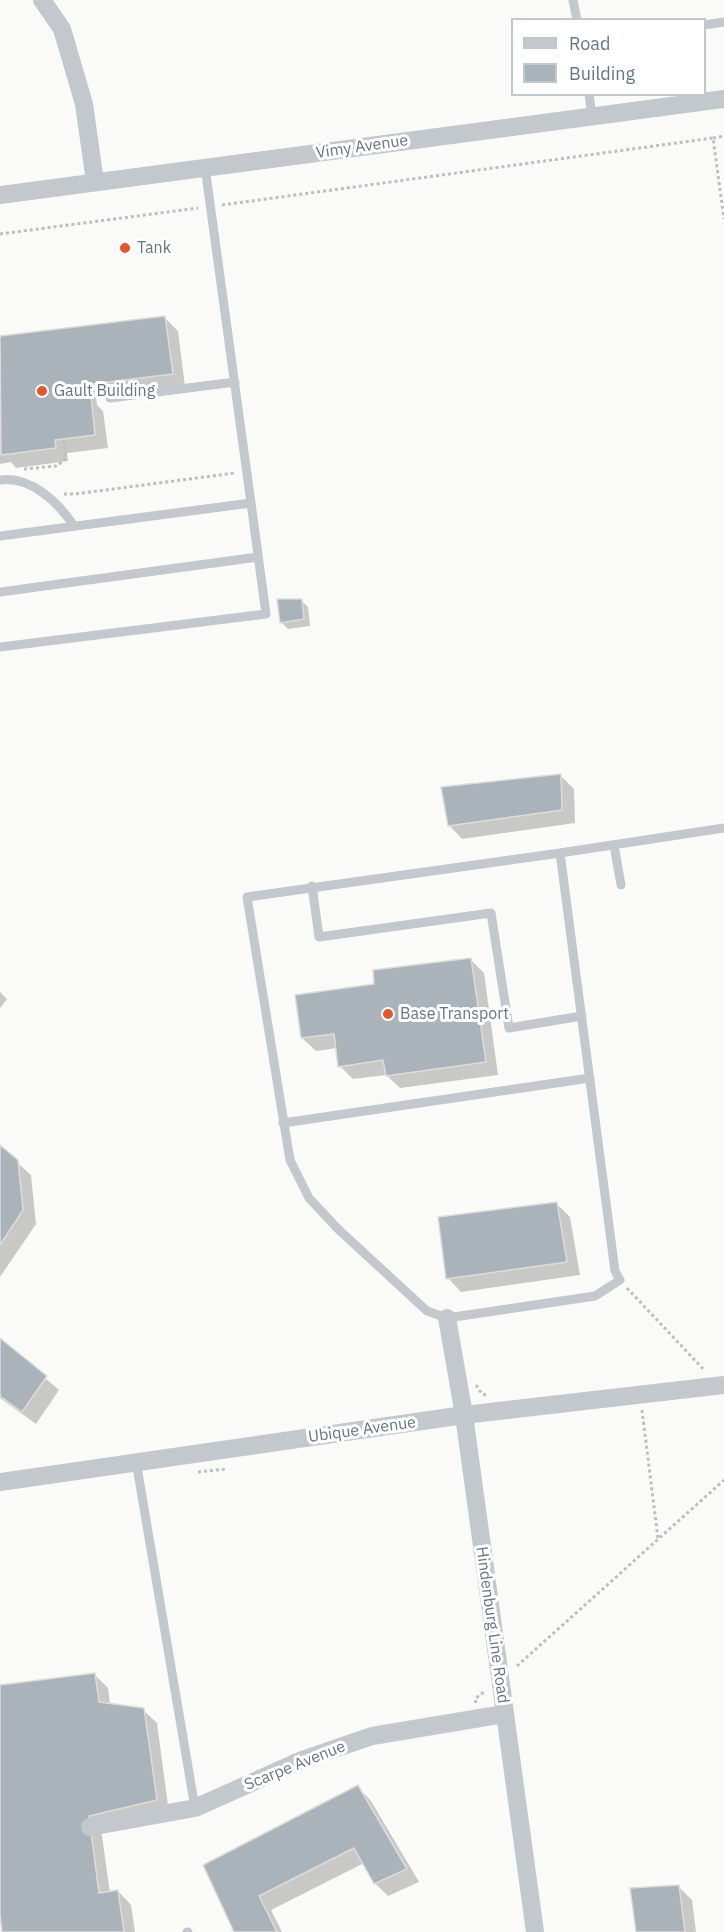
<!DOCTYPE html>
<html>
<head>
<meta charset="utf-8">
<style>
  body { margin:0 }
  #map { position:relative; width:724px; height:1932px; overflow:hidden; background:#fafaf8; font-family:"IBM Plex Sans",sans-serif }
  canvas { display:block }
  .legend { position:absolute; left:511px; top:18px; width:195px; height:78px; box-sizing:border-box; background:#fff; border:2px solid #c1c8cd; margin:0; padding:8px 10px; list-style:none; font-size:18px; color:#657683 }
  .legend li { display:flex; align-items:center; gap:12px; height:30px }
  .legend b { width:30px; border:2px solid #c1c8cd }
</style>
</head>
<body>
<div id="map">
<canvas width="724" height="1932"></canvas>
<ul class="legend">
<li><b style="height:8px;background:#c3c8cc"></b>Road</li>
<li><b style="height:16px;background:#aab3b9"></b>Building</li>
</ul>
</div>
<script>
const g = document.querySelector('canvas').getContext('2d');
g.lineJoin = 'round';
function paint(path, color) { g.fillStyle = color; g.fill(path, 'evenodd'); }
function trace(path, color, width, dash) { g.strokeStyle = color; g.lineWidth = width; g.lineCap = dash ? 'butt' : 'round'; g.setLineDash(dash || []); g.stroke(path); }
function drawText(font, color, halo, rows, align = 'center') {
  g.font = font + ' "IBM Plex Sans",sans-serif'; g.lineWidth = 6; g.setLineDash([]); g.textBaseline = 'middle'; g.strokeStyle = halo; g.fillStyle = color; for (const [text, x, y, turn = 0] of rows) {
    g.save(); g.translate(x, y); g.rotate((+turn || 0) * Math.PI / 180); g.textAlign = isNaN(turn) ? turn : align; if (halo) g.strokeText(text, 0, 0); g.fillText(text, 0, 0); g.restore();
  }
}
paint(new Path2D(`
  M165 318 178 331 185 387 96 398 97 405 103 411 108 448 67 453 68 461 16 468 11 462 0 464V338Z
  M302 601 308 607 310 626 288 629 281 622Z
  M561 776 574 789 575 823 462 839 449 825Z
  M471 960 484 973 498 1075 400 1088 386 1075 353 1079 340 1066 337 1048 316 1051 302 1038 376 985Z
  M0 992 7 999 0 1008Z
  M0 1147 31 1175 36 1224 0 1277Z
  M557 1204 570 1217 580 1275 461 1292 448 1278Z
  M0 1340 59 1390 36 1424 0 1398Z
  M94 1674 108 1688 110 1705 143 1710 157 1723 169 1813 101 1829 110 1893 118 1891 131 1905 135 1932H4L0 1904V1686Z
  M358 1787 371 1801 419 1882 388 1896 375 1883 364 1863 271 1910 282 1932H236L205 1866Z
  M679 1887 692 1900 696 1932H638Z`), '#0003');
const building = new Path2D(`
  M165 316 173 374 84 385 85 397 91 396 95 435 55 440 56 448 1 455 0 336Z
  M277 599H302L304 619 280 623Z
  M561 774 562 810 448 826 441 787Z
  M471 958 486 1062 386 1076 383 1060 338 1067 334 1034 301 1038 295 995 374 984 373 970Z
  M0 1145 18 1160 23 1210 0 1245Z
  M557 1202 567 1262 446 1279 438 1217Z
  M0 1338 47 1376 22 1412 0 1396Z
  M95 1673 99 1702 144 1708 157 1800 89 1816 99 1893 118 1890 124 1932H2L0 1915V1685Z
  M358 1785 407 1869 374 1884 354 1848 259 1896 277 1932H234L203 1865Z
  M679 1885 685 1932H636L630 1888Z`);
paint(building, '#aab3b9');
trace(building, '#dcdcda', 1.5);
trace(new Path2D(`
  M713 138 724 136
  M222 205 713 138 724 219
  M0 234 198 208
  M24 469 57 466 66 458 63 439
  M64 494H75L235 473
  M627 1288 705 1371
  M476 1385 482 1394 486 1395
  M642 1410 658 1539
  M198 1472 226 1469
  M517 1666 724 1480
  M476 1703 475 1699 485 1691`), '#bbbfc2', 3, [3, 3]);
trace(new Path2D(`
  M573 0 577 20
  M704 25 724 22
  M589 94 592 116
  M110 398 235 382
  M0 480C31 476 58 502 74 526
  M0 536 251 503 205 167
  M0 592 258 557
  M0 647 266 614 251 503
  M614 845 621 885
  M560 853 247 897 290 1160 309 1198 338 1229 427 1311 447 1318 595 1296 620 1280 615 1271 560 853 724 828
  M312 886 319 937 491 913 509 1028 582 1016
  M283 1123 590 1078
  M136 1461 195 1808
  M187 1932H188`), '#c3c8cc', 9);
trace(new Path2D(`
  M42 0 62 29 84 104 95 182
  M0 195 724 99
  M447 1318 464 1415 535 1932
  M0 1482 464 1415 724 1385
  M90 1827 195 1808 302 1760 372 1736 504 1714`), '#c3c8cc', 18);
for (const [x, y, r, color] of [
  [125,248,6,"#e4572e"],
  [42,391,6,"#e4572e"],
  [388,1014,6,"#e4572e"]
]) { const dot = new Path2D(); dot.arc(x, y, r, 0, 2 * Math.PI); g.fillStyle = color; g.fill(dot); trace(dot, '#fff', 2); }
drawText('16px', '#657683', '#fff', [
  ["Vimy Avenue",362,147,-8],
  ["Ubique Avenue",362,1430,-8],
  ["Hindenburg Line Road",492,1625,82],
  ["Scarpe Avenue",295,1766,-22]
]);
drawText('16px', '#657683', '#fff', [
  ["Tank",137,248],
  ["Gault Building",54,391],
  ["Base Transport",400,1014]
], 'left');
</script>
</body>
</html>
